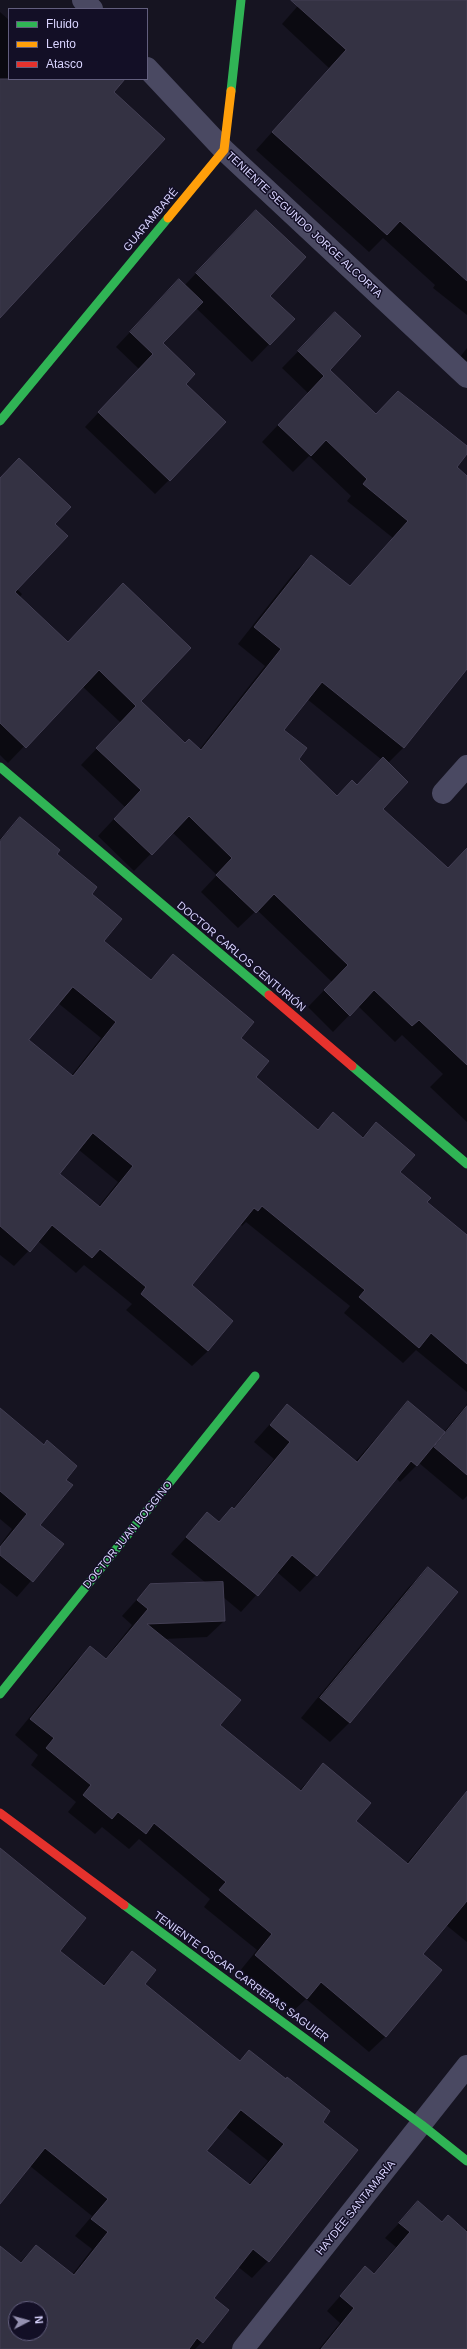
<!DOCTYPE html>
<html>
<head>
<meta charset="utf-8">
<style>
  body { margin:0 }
  #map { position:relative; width:467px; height:2349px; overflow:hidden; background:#161421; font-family:Arial,sans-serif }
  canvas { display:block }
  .legend { position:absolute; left:8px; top:8px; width:140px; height:72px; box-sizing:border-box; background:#130f26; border:1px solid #625e7d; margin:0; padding:5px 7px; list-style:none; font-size:12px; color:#d9d4ff }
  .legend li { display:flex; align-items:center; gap:8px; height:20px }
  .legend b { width:20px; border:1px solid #625e7d }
  .north { position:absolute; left:8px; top:2301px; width:40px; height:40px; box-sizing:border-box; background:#130f26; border:1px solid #625e7d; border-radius:50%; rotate:84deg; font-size:11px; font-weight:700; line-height:16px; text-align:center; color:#d9d4ff }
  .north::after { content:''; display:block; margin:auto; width:14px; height:18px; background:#9591b1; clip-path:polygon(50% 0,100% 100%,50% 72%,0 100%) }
</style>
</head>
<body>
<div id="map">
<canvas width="467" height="2349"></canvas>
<ul class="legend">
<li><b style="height:5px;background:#30b455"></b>Fluido</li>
<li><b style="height:5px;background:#ff9f0a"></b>Lento</li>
<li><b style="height:5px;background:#e5322d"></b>Atasco</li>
</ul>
<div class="north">N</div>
</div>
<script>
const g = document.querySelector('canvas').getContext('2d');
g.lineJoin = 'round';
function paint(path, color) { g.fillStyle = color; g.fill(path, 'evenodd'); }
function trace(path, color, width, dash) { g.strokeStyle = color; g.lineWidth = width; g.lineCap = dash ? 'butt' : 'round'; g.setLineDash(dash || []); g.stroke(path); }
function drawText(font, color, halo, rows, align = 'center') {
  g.font = font + ' Arial,sans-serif'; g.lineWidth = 3; g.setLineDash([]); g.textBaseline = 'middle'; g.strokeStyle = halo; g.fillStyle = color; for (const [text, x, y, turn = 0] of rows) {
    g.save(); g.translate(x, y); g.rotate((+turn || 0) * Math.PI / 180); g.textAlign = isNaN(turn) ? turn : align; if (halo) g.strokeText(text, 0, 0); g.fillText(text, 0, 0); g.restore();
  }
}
paint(new Path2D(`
  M303 0H467V315L433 288 435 285 383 238 369 252 256 150 329 68 282 24Z
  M0 12 9 20V79H107L0 316Z
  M238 229 269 296 293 319 252 362 196 308 162 343 185 384 169 480 155 494 85 427 139 369 116 347 165 295 184 286Z
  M319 330 328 370 376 415 467 447V452L455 467 467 477V668L403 748 388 763 382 809 447 869 467 849V1122L430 1087 443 1074 402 1035 395 1042 358 1006 333 1032 308 1007 332 982 257 910 238 928 201 892 217 875 172 832 134 871 98 836 125 807 81 765 121 723 82 686 8 763 0 755V479L54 524 17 589 22 594 19 598 67 643 140 701 185 744 199 750 265 666 238 644 294 573 311 556 349 587 393 538 347 501 351 496 309 456 293 472 262 442 308 393 282 368ZM307 699 382 760 357 785 337 797 297 759 283 730Z
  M467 348V362L460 357Z
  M20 819 91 894 103 941 150 980 173 955 239 1038 255 1078 317 1130 333 1114 361 1138 376 1123 398 1172 426 1202 467 1236V1392L416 1350 403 1363 344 1313 350 1306 246 1222 242 1226 240 1224 190 1286 208 1351 192 1366 126 1310 132 1304 84 1265 76 1273 38 1241 14 1266 0 1255V839ZM58 1003 101 1038 71 1076 28 1040ZM79 1150 118 1182 98 1207 59 1174Z
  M408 1402 444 1432 467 1404V1496L463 1500 419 1463 400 1482 396 1478 316 1575 300 1592 277 1572 241 1612 223 1597 224 1621 207 1637 164 1639 219 1725 299 1791 323 1765 355 1821 406 1864 467 1791V1942L446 1925 421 1954 386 2036 369 2052 306 1999 290 2014 239 1972 257 1950 204 1907 210 1899 139 1839 129 1849 102 1827 95 1834 68 1812 76 1802 31 1765 38 1755 15 1735 74 1663 91 1647 105 1659 132 1625 122 1616 150 1585 206 1583 171 1554 207 1514 217 1523 233 1509 274 1459 254 1442 287 1405 355 1462Z
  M0 1410 43 1446 47 1442 64 1480 39 1525 62 1545 17 1597 0 1583V1545L12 1529 0 1519Z
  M428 1568 457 1592 349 1723 330 1742 301 1718 408 1588Z
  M0 1850 59 1951 102 1986 132 1952 143 1984 239 2062 250 2051 321 2122 268 2261 252 2278 237 2266 212 2298 202 2342 195 2349H0V2248L19 2263 36 2246 72 2275 92 2249 75 2236 92 2216 30 2166 0 2202ZM226 2127 268 2161 248 2185 206 2152ZM16 2309H40V2333H16Z
  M418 2203 441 2223 465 2231 467 2229V2349H319L340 2323 327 2311 365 2268 373 2274 396 2247 385 2238Z`), '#0007');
const building = new Path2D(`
  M291 0H467V281L400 221 387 235 272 132 346 50Z
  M0 79H125L114 92 165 139 0 318Z
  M256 210 306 257 270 296 295 319 270 345 196 273Z
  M179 279 203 302 163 343 195 374 186 384 226 422 170 481 98 412 153 354 130 332Z
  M335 312 361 336 330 370 376 414 398 391 467 446V454L457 467 467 476V669L404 748 322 682 284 730 307 748 299 759 337 796 352 780 357 785 383 757 408 782 383 809 448 868 467 848V1065L419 1020 412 1026 374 990 350 1016 324 990 348 965 274 894 256 913 216 875 232 858 189 816 152 855 114 819 141 790 96 748 136 706 99 670 26 748 0 723V478L19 458 71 507 55 524 68 536 15 592 68 642 123 583 191 648 141 701 185 743 189 739 201 750 281 649 254 627 311 555 350 586 408 521 363 484 367 479 326 440 311 456 278 425 324 376 298 351Z
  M20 817 60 850 57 854 97 887 92 894 122 919 104 941 151 980 173 954 254 1022 241 1038 269 1061 256 1077 318 1130 333 1112 363 1138 376 1122 415 1155 400 1172 431 1198 427 1202 467 1235V1364L431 1333 419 1348 359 1297 365 1290 262 1206 258 1211 254 1208 192 1285 233 1321 208 1351 141 1294 146 1287 100 1249 92 1258 52 1225 30 1252 0 1226V841ZM73 987 116 1022 73 1076 29 1040ZM93 1133 133 1166 100 1207 60 1174Z
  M408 1401 445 1432 417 1466 411 1461 317 1576 292 1555 258 1596 186 1537 207 1512 219 1522 232 1507 234 1509 290 1442 270 1425 287 1404 357 1462Z
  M467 1406V1475L434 1447Z
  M0 1408 44 1445 47 1440 77 1466 66 1480 73 1485 40 1525 64 1544 33 1582 0 1555V1547L27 1514 0 1491Z
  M428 1567 458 1592 350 1723 320 1698Z
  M223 1582 225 1621 147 1624 241 1700 220 1725 301 1791 323 1763 371 1803 356 1821 408 1864 467 1791V1901L423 1954 442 1970 386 2037 321 1982 307 1999 255 1955 272 1934 219 1890 226 1882 154 1823 146 1834 118 1812 112 1819 83 1795 91 1785 46 1748 54 1738 30 1719 90 1646 106 1659 148 1609 137 1600 150 1584Z
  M0 1848 86 1918 60 1951 104 1986 132 1951 156 1970 145 1984 240 2061 249 2050 286 2079 287 2077 330 2111 323 2122 358 2150 269 2262 253 2249 214 2298 229 2310 203 2343 197 2338 189 2349H0V2246L21 2263 36 2245 74 2275 108 2232 91 2219 108 2199 45 2148 0 2204ZM241 2110 284 2144 250 2185 207 2151ZM16 2309H40V2333H16Z
  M418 2201 442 2222 448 2215 467 2232V2349H321L354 2308 340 2296 365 2266 374 2274 410 2232 399 2223Z`);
paint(building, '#343243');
trace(building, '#433f54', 1);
trace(new Path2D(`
  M83 0 92 9
  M147 68 224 150 467 377
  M443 793 467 766
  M243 2349 467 2066`), '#4a4962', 22);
trace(new Path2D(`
  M231 91 241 0
  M0 421 168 218
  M0 767 269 995
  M352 1066 467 1164
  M0 1694 255 1376
  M124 1905 422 2125 467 2161`), '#30b455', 9);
trace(new Path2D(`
  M168 218 224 150 231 91`), '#ff9f0a', 9);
trace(new Path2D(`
  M269 995 352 1066
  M0 1813 124 1905`), '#e5322d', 9);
drawText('11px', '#d9d4ff', '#130f26', [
  ["GUARAMBARÉ",151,220,-50],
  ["TENIENTE SEGUNDO JORGE ALCORTA",304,225,43],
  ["DOCTOR CARLOS CENTURIÓN",241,957,40],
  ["DOCTOR JUAN BOGGINO",128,1535,-51],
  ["TENIENTE OSCAR CARRERAS SAGUIER",241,1977,36],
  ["HAYDÉE SANTAMARÍA",356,2208,-51]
]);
</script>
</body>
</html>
